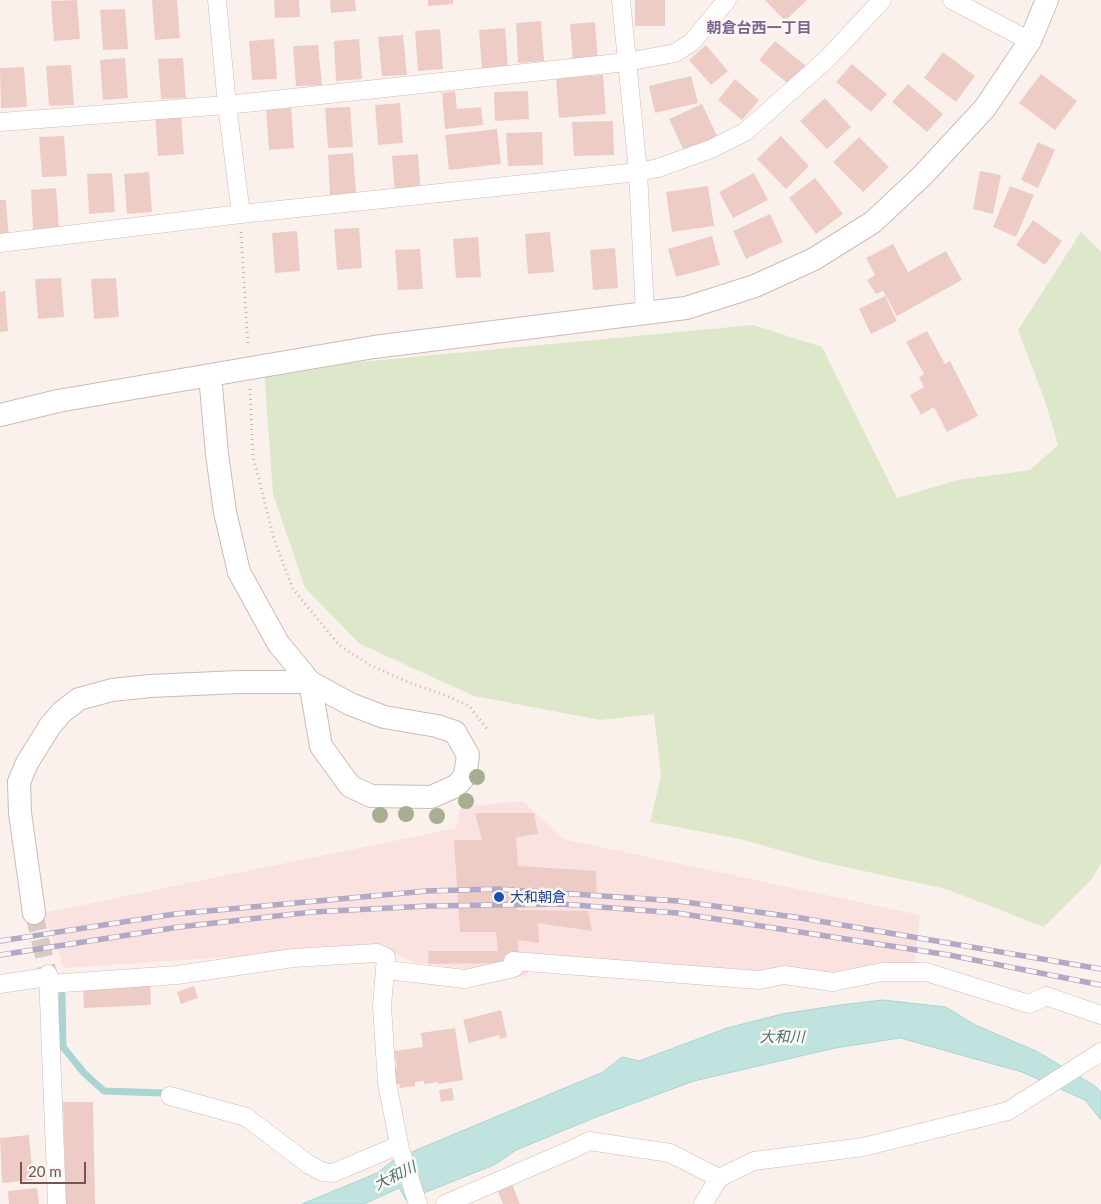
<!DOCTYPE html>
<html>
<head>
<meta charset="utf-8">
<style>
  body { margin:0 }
  #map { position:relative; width:1101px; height:1204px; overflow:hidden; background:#fbf1ec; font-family:Lato,sans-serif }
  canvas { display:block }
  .scale { position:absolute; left:20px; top:1162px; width:66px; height:22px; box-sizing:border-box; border:2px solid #745550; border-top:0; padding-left:6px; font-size:15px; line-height:18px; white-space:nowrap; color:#745550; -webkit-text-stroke:4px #fef6f2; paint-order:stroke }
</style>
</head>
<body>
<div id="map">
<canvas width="1101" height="1204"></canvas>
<div class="scale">20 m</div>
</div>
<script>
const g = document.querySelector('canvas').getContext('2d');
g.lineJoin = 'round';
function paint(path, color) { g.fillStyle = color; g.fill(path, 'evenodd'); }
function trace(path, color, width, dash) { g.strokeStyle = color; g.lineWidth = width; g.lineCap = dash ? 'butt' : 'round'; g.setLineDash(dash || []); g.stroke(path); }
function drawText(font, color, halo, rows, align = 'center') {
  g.font = font + ' Lato,"Noto Sans JP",sans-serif'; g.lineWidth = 5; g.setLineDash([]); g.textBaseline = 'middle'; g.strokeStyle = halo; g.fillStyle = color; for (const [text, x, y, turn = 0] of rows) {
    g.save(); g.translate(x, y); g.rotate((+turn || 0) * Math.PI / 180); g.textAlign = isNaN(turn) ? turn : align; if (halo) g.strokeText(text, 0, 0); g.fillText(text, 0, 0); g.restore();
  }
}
paint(new Path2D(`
  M523 801 563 839 920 915 914 965 878 962 838 975 782 966 755 975 530 956 527 977 413 962 379 947 64 968 43 913 456 828 461 807Z`), '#fae2e1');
paint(new Path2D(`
  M1081 232 1101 252V863L1092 879 1044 927 946 889 818 861 740 839 650 822 661 776 654 714 600 720 474 696 360 644 305 588 273 494 264 371 753 325 822 347 897 498 958 480 1030 470 1058 445 1045 401 1018 330Z`), '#dde8cb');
const water = new Path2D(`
  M883 1000 946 1007 975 1025 1036 1051 1095 1086 1101 1092V1120L1085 1100 1022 1072 900 1038 835 1048 694 1081 599 1116 516 1150 494 1165 406 1200 399 1188 364 1204H302L377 1173 395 1159 603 1072 622 1057 639 1061 727 1028 782 1014 840 1005Z`);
paint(water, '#c1e3e0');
trace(water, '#a9d4d1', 1);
trace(new Path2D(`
  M62 995 63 1047 84 1073 104 1091 163 1093`), '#a9d4d1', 7);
paint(new Path2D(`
  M77 0 80 39 54 41 51 1Z
  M152 0H177L180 38 155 40Z
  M274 0H299L300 17 275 18Z
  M330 0H355L356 11 331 13Z
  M428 0H453V4L428 6Z
  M635 0H665V26H635Z
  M765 0H807L785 21Z
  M125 9 128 49 103 50 100 10Z
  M541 21 544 61 518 63 516 23Z
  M595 22 598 62 573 63 570 24Z
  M505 28 508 68 482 69 479 30Z
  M440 29 443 69 418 71 415 31Z
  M403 35 407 75 382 76 378 37Z
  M274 39 277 79 252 80 249 41Z
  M359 39 362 79 336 81 334 41Z
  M775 41 806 66 790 85 759 60Z
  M318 45 322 85 296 86 293 46Z
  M706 45 728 71 711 85 689 60Z
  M943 52 975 76 956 102 924 78Z
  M125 58 128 98 103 100 100 60Z
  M183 58 186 98 161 99 158 59Z
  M852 64 887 94 871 112 836 82Z
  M71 65 74 105 49 106 46 66Z
  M24 67 27 107 1 108 0 68Z
  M1041 74 1077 101 1055 130 1019 103Z
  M603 75 606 114 559 118 556 78Z
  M691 76 698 103 655 113 649 86Z
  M735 79 759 100 742 120 718 100Z
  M908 84 943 114 927 132 892 102Z
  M455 91 457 109 481 107 483 125 445 129 442 93Z
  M528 91 529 119 495 121 494 92Z
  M825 98 851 127 827 149 800 121Z
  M400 103 403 143 378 145 375 105Z
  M702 104 719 140 686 155 669 119Z
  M350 107 353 147 328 148 325 108Z
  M291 108 294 148 269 150 266 110Z
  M181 114 184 154 158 156 155 116Z
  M613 121 614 155 574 156 572 122Z
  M497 129 501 164 449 170 445 135Z
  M542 132 543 165 508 166 506 133Z
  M64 136 67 176 42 177 39 137Z
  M781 136 809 166 786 189 757 159Z
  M859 137 889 167 863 192 833 162Z
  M1038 142 1055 150 1038 188 1021 180Z
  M353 153 356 193 330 195 328 155Z
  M418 154 421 194 395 196 392 156Z
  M980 171 1001 175 993 214 973 209Z
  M149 172 152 212 127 214 124 174Z
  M112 173 115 212 89 214 87 174Z
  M754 173 768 200 733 218 719 192Z
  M815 178 843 214 816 234 789 198Z
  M708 186 714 226 672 232 666 192Z
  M1010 186 1034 195 1016 237 993 227Z
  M56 188 59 228 33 230 31 190Z
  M0 200H6L9 240H0Z
  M770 214 783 242 746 259 733 231Z
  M1033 220 1062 241 1045 265 1016 245Z
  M359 228 362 268 337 270 334 229Z
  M297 231 300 271 275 273 272 233Z
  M550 232 554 272 528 274 525 234Z
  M712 236 720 265 676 277 668 249Z
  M478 237 481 277 456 278 453 239Z
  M893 244 908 272 946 251 962 280 897 316 883 291 876 294 867 280 875 275 866 258Z
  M615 248 618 288 593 290 590 250Z
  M420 249 423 289 398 290 395 250Z
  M61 278 64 317 38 319 35 279Z
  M116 278 119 317 94 319 91 279Z
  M5 291 8 331 0 332V292Z
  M885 296 897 321 871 334 859 309Z
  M927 331 945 364 950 361 978 416 947 432 934 407 921 415 910 395 924 387 919 377 924 374 906 342Z
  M475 813H534L538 834 516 837 518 866 596 871 597 898 518 888 517 910 588 911 592 931 538 923 539 943 518 940 519 958 510 963 428 964 429 951H498L496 932H460L454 840H482Z
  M150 983 151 1005 84 1008 83 986Z
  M194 986 198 998 181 1004 177 992Z
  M501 1010 507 1037 500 1039 499 1035 469 1043 463 1020Z
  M455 1028 463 1080 438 1084V1082L424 1084V1081L415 1082V1086L400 1088 399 1084H396L394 1069 397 1068 394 1051 423 1047 421 1033Z
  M452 1088 454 1100 441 1102 439 1090Z
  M63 1102H93L95 1204H66Z
  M29 1135 33 1180 2 1183 0 1138Z
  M512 1184 520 1204H503L497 1190Z
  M37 1188 39 1204H9L8 1191Z`), '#eeccc6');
trace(new Path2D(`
  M34 913 48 974`), '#d9cac5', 18, [18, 9]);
const minor = new Path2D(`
  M217 0 227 105 241 214
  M621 0 638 172 645 314
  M952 0 1030 41
  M0 122 227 105 627 62 675 53 692 42 727 0
  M0 243 241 214 638 172 658 168 711 149 745 132 828 58 882 0
  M387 970 465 979 514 968 513 961 759 980 784 975 833 982 882 972H926L1029 1004 1046 996 1101 1015
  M48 974 57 1204
  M0 984 47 977
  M49 984 177 975 293 958 377 953 386 957 382 1006 387 1083 400 1149 418 1204
  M170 1096 246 1117 308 1164 323 1172 333 1173 399 1145
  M445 1204 573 1149 589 1141 670 1153 719 1178
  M703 1204 719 1178 754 1161 863 1147 1008 1111 1101 1052`);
const tertiary = new Path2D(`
  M210 375 217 454 225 512 239 572 278 643 310 682 350 704 384 717 437 726 455 732 468 755 465 776 456 786 431 797 371 796 350 786 321 746 310 682
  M0 415 58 401 374 347 686 308 755 286 814 259 873 222 922 176 985 108 1030 41 1047 0
  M34 913 20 813 19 782 27 763 50 726 62 712 79 699 112 690 150 686 239 682H310`);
trace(minor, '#cfbab4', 19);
trace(tertiary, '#cfbab4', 24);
trace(new Path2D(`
  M241 232 248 346
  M250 389 253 456 274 539 293 589 339 645 370 665 410 683 445 695 469 706 487 729`), '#d3afa8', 3, [1, 4]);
trace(minor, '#fff', 18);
trace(tertiary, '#fff', 22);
const rail = new Path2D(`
  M0 941 175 914 427 891 498 889 678 901 801 918 1101 969
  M0 955 179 927 312 912 428 906 562 904 677 913 949 955 1101 985`);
trace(rail, '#b2aac5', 5.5);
trace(rail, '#fef6f2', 4, [11]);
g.fillStyle = '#a7ae92';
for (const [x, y] of [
  [477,777],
  [466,801],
  [406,814],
  [380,815],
  [437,816]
]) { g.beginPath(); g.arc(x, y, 8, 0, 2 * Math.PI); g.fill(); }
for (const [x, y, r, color] of [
  [499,897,6,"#1a4fb4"]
]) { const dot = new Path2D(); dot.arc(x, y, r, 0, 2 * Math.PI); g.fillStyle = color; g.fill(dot); trace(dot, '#fef6f2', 2); }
drawText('14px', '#164399', '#fef6f2', [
  ["大和朝倉",510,897]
], 'left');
drawText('bold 15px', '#7a688f', '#fef6f2', [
  ["朝倉台西一丁目",759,28]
]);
drawText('italic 15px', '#457774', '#fef6f2', [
  ["大和川",782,1037],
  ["大和川",395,1176,-26]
]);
</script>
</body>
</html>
